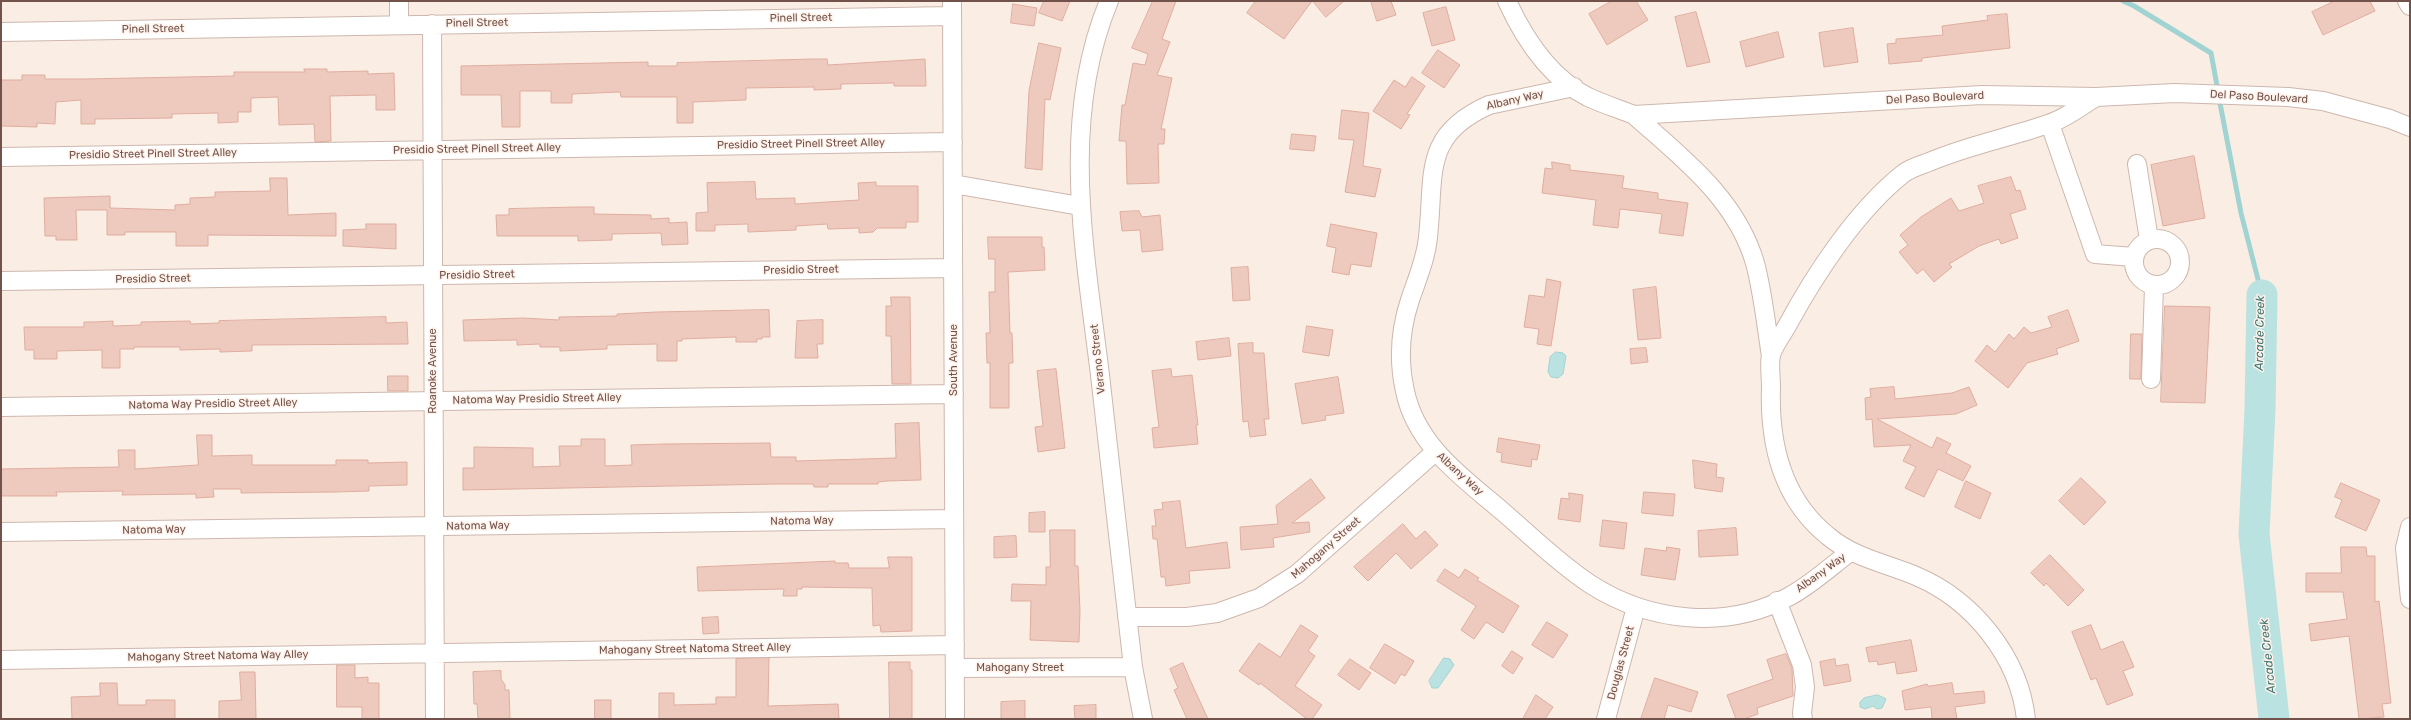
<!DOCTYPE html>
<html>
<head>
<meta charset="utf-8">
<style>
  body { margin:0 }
  #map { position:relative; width:2411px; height:720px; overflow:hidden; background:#faeee4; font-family:Rubik,sans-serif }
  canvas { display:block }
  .frame { position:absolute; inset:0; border:2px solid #71534c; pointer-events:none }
</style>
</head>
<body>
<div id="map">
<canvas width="2411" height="720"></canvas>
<div class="frame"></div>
</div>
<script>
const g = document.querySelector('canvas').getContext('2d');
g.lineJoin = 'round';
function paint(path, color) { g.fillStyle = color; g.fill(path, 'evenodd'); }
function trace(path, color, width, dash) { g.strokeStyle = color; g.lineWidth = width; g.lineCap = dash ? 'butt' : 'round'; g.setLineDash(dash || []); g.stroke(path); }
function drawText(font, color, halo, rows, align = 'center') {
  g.font = font + ' Rubik,sans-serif'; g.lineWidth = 3; g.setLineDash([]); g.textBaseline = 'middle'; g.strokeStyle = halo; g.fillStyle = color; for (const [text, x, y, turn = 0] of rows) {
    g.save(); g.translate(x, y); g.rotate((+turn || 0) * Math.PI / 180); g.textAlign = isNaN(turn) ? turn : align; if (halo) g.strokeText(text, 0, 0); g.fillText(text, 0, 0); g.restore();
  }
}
const water = new Path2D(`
  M1556 352 1563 353 1566 356 1563 374 1558 378 1551 377 1548 372 1550 357Z
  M1444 658 1450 659 1454 665 1438 688H1432L1429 681Z
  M1878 695 1886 699 1882 708 1877 709 1873 706 1865 709 1860 707V702L1864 698Z`);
paint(water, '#bae2e1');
trace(water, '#a1d3d2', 1);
trace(new Path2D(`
  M2123 1 2134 6 2211 53 2218 91
  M2219 98 2241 213 2262 295`), '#a1d3d2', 5);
trace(new Path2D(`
  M2262 295 2260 409 2254 534 2274 719`), '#bae2e1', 31);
const building = new Path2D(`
  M1044 1H1070L1062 21 1039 13Z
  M1153 1H1176L1162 39 1170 42 1157 75 1172 78 1161 129H1165L1164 144H1158L1159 183 1127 184 1126 141H1119L1122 105H1125L1133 63 1145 65 1148 54 1132 48Z
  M1256 1H1312L1284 39 1247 13Z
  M1313 1H1344L1326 17Z
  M1371 1H1391L1396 15 1377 21Z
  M1612 1H1636L1648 20 1607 45 1589 14Z
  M2335 1H2370L2375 11 2323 35 2312 12Z
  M1013 4 1037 8 1034 26 1011 23Z
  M1446 7 1455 40 1432 46 1423 13Z
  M1696 12 1710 62 1687 67 1675 17Z
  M2007 14 2010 48 1922 58V61L1889 64 1887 44 1896 43V39L1943 35 1942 26 1988 20 1987 16Z
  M1853 28 1858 62 1824 67 1819 33Z
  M1778 32 1784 57 1746 67 1740 42Z
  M1039 43 1061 48 1050 100 1045 99 1042 170 1025 168 1029 91Z
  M1438 50 1460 65 1444 88 1422 73Z
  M813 59H827L828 65 925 59 926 86H894V83L841 84V89L814 90V87L746 88V100L693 102V123H677V97H621L620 92 572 94V103H551V91H520V127H502L501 95H461V66L648 62V66H677V63Z
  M304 69H327V72L368 71V74L394 73 395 110H376V95L330 96 331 141 315 142 314 124 279 125 278 97 251 98V112H238V122L218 123V113L172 114V118L95 119V124H81V100L56 102 55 124 37 123V127L1 126V80H22V75H45V79H85L234 76V72H305Z
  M1412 77 1425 86 1407 114 1410 115 1401 129 1373 111 1394 80 1405 87Z
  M1342 110 1369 113 1363 166 1381 169 1375 197 1345 192 1354 140 1339 139Z
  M1292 134 1316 136 1314 151 1290 149Z
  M2194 156 2205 218 2163 226 2151 165Z
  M1552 162 1570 165V170L1624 176 1622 188 1658 193V199L1688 203 1683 236 1659 233 1662 214 1620 209 1618 228 1593 225 1596 200 1542 193 1545 168 1552 169Z
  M2011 177 2016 191 2020 190 2026 209 2010 214 2018 238 2001 244 1999 239 1979 246 1949 264 1952 267 1934 282 1923 269 1917 274 1899 252 1908 245 1900 235 1921 217 1951 198 1959 211 1984 203 1978 186Z
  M270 178H287L288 215 336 213V236L208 235V246H176V232H125V235H107V210H76L77 240H56V236H45L44 198 110 196V208L175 210V205L190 204V198L215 197V192L270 191Z
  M755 182 756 199 795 198V204L859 200 858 183 876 182V186H918V222H906V228H877L873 232 859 233V228L828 229 827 224 796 226V230L748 232V224L715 225V231H696V213L708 212 707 183Z
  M577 207H594V214L651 215V219L669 218V223L687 222 688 244 662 245 661 233 612 234V240L578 241V236H497L496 215H509V209Z
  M1139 211 1142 217 1160 215 1163 250 1142 252 1140 230 1122 231 1120 212Z
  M366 224H396V249L343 246V230L366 229Z
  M1331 224 1377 233 1371 267 1351 264 1349 275 1332 272 1336 248 1327 246Z
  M988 237H1042V247H1044L1045 270 1008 272 1010 333H1012L1013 363H1009V408H990V363H987L986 333H990L989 292H995V259H989Z
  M1248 267 1250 300 1233 301 1231 268Z
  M1547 279 1561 282 1551 346 1537 344 1539 329 1524 327 1529 295 1544 297Z
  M1656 287 1661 338 1638 340 1633 290Z
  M891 297H910L911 384H892L891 336H886V306H891Z
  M2165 306 2210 307 2205 403 2161 402Z
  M769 310 770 337H762V339H757V342H736V337L682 339V341H677V361H657V344L607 345V349L560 351V347H540V344L517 345V340L464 341 463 320 523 318 559 320V317L617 316V314L657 312Z
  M2068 310 2079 341 2056 349 2058 354 2027 363 2008 388 1975 361 1987 345 1995 352 2009 334 2014 339 2024 327 2031 333 2052 327 2048 317Z
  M386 317V323L407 322 408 344 252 345V351L220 352V349L180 350V347H134V349H120V368H102V350L57 351V359H34V350H25L24 327H84V322H94L113 321V326L141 325V322L190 321 191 324 219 323V321Z
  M823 320V344H817L818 358H795L797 321Z
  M1307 326 1333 330 1329 356 1303 352Z
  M2131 334H2142L2141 379H2130Z
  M1229 338 1231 356 1198 360 1196 342Z
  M1253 343V353H1264L1269 419H1264L1266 435 1250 437 1248 421 1243 422 1238 344Z
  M1646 348 1648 362 1631 364 1630 349Z
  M1056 369 1065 448 1038 452 1035 427 1043 426 1037 371Z
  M1171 369 1172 377 1192 375 1198 425H1196L1198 444 1154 448 1152 428 1159 427 1152 371Z
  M388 376H408V391H388Z
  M1338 377 1344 413 1325 416 1326 420 1302 424 1295 384Z
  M1894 387 1895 399 1952 393 1969 387 1977 405 1956 414 1877 419 1932 448 1937 437 1951 444 1946 453 1971 466 1963 481 1938 469 1924 497 1905 488 1916 467 1903 461 1911 445 1874 447 1872 419 1866 420 1865 398 1871 397 1870 389Z
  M919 423 921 480 887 481 878 482V484H828V487H814L813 484H777L463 490V468H474V447L533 448V467L560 466 559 446H581V439H605V466L632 465 631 445 664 444 770 443 771 457H796V461L896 458 895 424Z
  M197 435H212V456L252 455V465H336V460H368V463L407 462V485L369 486V491L336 492 241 493V489H213L214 497 196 498V494L122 495 123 491 56 492 57 496H1V469L119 467 118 450H135V469L198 465Z
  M1499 438 1540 445 1537 460 1532 459 1531 467 1501 462 1502 453 1497 452Z
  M1693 460 1717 464 1716 477 1724 478 1722 492 1695 488Z
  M2081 478 2106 502 2084 525 2059 501Z
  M1311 479 1325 498 1292 523 1309 522 1310 532 1273 538 1274 547 1241 550 1240 527 1278 524 1276 506Z
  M1966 481 1991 493 1980 519 1955 507Z
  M2341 483 2380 500 2366 531 2335 517 2342 500 2335 497Z
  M1644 492 1675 494 1673 516 1642 513Z
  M1569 493 1583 495 1580 522 1558 519 1561 498 1569 499Z
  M1180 501 1186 548 1227 542 1230 568 1189 571 1190 583 1166 586 1165 577H1161L1157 539H1153L1152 526H1156L1154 510 1163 509 1162 503Z
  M1045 512V532H1029V513Z
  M1603 520 1627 523 1624 549 1600 546Z
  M1403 524 1416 539 1425 531 1438 545 1411 569 1396 553 1368 581 1354 567Z
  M1736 528 1738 555 1699 557 1698 531Z
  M1050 530H1075V566H1078L1080 611 1079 642 1030 640 1031 601H1011L1012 584 1046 585V567H1050Z
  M1016 536 1017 557 994 558V537Z
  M1667 547 1680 549 1675 580 1641 575 1645 548 1666 551Z
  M2341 547H2366L2367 556H2375V602L2379 601 2391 703 2382 704 2384 717 2359 719 2349 636 2311 641 2309 624 2347 619 2343 592H2306V573H2341Z
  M2050 555 2084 590 2068 606 2046 583 2044 586 2031 573Z
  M888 557H912V631L881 632 880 625 873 626 872 588 802 587V589H797V596H783L784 589 698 591 697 567 835 561V563H848L849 568H889Z
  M1445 569 1459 578 1465 569 1479 578 1477 580 1519 606 1503 633 1486 622 1474 639 1461 630 1476 606 1437 581Z
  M718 617 719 633 703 634 702 618Z
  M1547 622 1568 635 1553 658 1532 645Z
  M1301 625 1318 636 1308 651 1315 656 1295 686 1322 705 1312 719H1307L1260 683 1259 685 1239 671 1259 643 1280 657Z
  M2091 625 2101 650 2123 641 2134 667 2123 671 2133 695 2107 705 2096 678 2091 680 2072 632Z
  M1911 640 1917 671 1897 674 1895 662 1878 665 1877 661 1869 662 1866 648Z
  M1385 644 1414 661 1405 676 1401 674 1395 684 1370 668Z
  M1512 651 1523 658 1513 674 1502 666Z
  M1786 654 1792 668 1793 696 1757 708 1758 714 1744 719H1736L1727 695 1773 679 1767 660Z
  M769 658 768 706 838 704 839 719H659V693H674V705L716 704V697H736V659Z
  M1350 659 1371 673 1359 690 1338 675Z
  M1835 659 1836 666 1848 664 1851 681 1824 686 1820 662Z
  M889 662H910V670H912V719H890Z
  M1183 663 1191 682 1208 719H1187L1174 690 1178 688 1170 669Z
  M337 665H355V678L368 677V683H379V719H362V707H337Z
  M501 671V679L505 685V690H509L510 719H478L477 704H474L473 672Z
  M240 672H255L256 719H219V701L241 700Z
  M1655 678 1698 692 1691 712 1668 705 1664 719H1641Z
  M100 683H117L118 705H146V700H175V719H72L71 697 100 696Z
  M1952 683 1954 694 1984 691 1985 703 1955 707 1957 719H1932L1931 707 1905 710 1902 691 1927 684 1928 686Z
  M1536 695 1553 707 1545 719H1523Z
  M595 700H611V719H595Z
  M1025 701V719H1001V702Z
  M1096 705V719H1075L1074 706Z`);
paint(building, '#eec9be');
trace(building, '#dfad9f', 1);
const minor = new Path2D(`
  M399 1V24
  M952 1 955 719
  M1109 1C1059 121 1085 251 1100 375 1111 472 1122 570 1133 667L1143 719
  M1507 1C1524 38 1550 78 1588 97 1603 104 1619 109 1634 115L1982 95 2096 97 2175 93 2288 97 2323 101 2390 119 2410 127
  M2407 1 2410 6
  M432 24 435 719
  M1 32 952 16
  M1574 87 1489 105C1421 135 1435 176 1428 237 1426 259 1417 279 1410 300 1400 330 1398 360 1405 391 1416 445 1462 477 1502 511 1530 535 1558 563 1590 584 1649 622 1727 631 1790 596 1812 584 1830 567 1850 552
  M1634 115C1682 158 1736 198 1755 263 1763 293 1766 325 1771 356
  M2050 124 2095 254 2134 257
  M1 157 953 142
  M2137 164 2149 240
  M953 184 1080 206
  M2134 262a23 23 0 1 1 46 0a23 23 0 1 1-46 0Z
  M1 281 953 268
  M2151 379 2154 286
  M1 407 954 394
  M2410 527 2405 548 2410 599
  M1 532 954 519
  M1777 601 1802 665 1805 687 1802 713 1803 719
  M1127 617H1187L1217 613 1259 598 1297 574 1435 452
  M1 660 955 645
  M955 668 1133 667
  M1606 719 1636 607
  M2026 719C2019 657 1973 600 1916 576 1885 563 1854 558 1828 536 1782 499 1769 443 1771 387 1771 377 1769 364 1771 355 1774 345 1782 335 1787 326 1815 274 1857 210 1904 173 1911 168 1921 165 1929 162 1969 145 2008 138 2048 124 2065 119 2081 106 2096 97`);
trace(minor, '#cdb7ae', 20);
trace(minor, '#fff', 18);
drawText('11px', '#71534c', '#fef2ea', [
  ["Pinell Street",801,18,-1],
  ["Pinell Street",477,23,-1],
  ["Pinell Street",153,29,-1],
  ["Del Paso Boulevard",2259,97,3],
  ["Del Paso Boulevard",1935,98,-3],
  ["Albany Way",1515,100,-13],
  ["Presidio Street Pinell Street Alley",801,144,-1],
  ["Presidio Street Pinell Street Alley",477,149,-1],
  ["Presidio Street Pinell Street Alley",153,154,-1],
  ["Presidio Street",801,270,-1],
  ["Presidio Street",477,275,-1],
  ["Presidio Street",153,279,-1],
  ["Verano Street",1098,359,-96],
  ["South Avenue",954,360,-90],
  ["Roanoke Avenue",433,371,-90],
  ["Natoma Way Presidio Street Alley",537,399,-1],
  ["Natoma Way Presidio Street Alley",213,404,-1],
  ["Albany Way",1460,474,42],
  ["Natoma Way",802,521,-1],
  ["Natoma Way",478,526,-1],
  ["Natoma Way",154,530,-1],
  ["Mahogany Street",1326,548,-41],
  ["Albany Way",1821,573,-36],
  ["Mahogany Street Natoma Street Alley",695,649,-1],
  ["Mahogany Street Natoma Way Alley",218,656,-1],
  ["Douglas Street",1621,663,-75],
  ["Mahogany Street",1020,668]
]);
drawText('italic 12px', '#417675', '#fef2ea', [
  ["Arcade Creek",2260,333,-89],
  ["Arcade Creek",2268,656,-96]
]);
</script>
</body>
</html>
